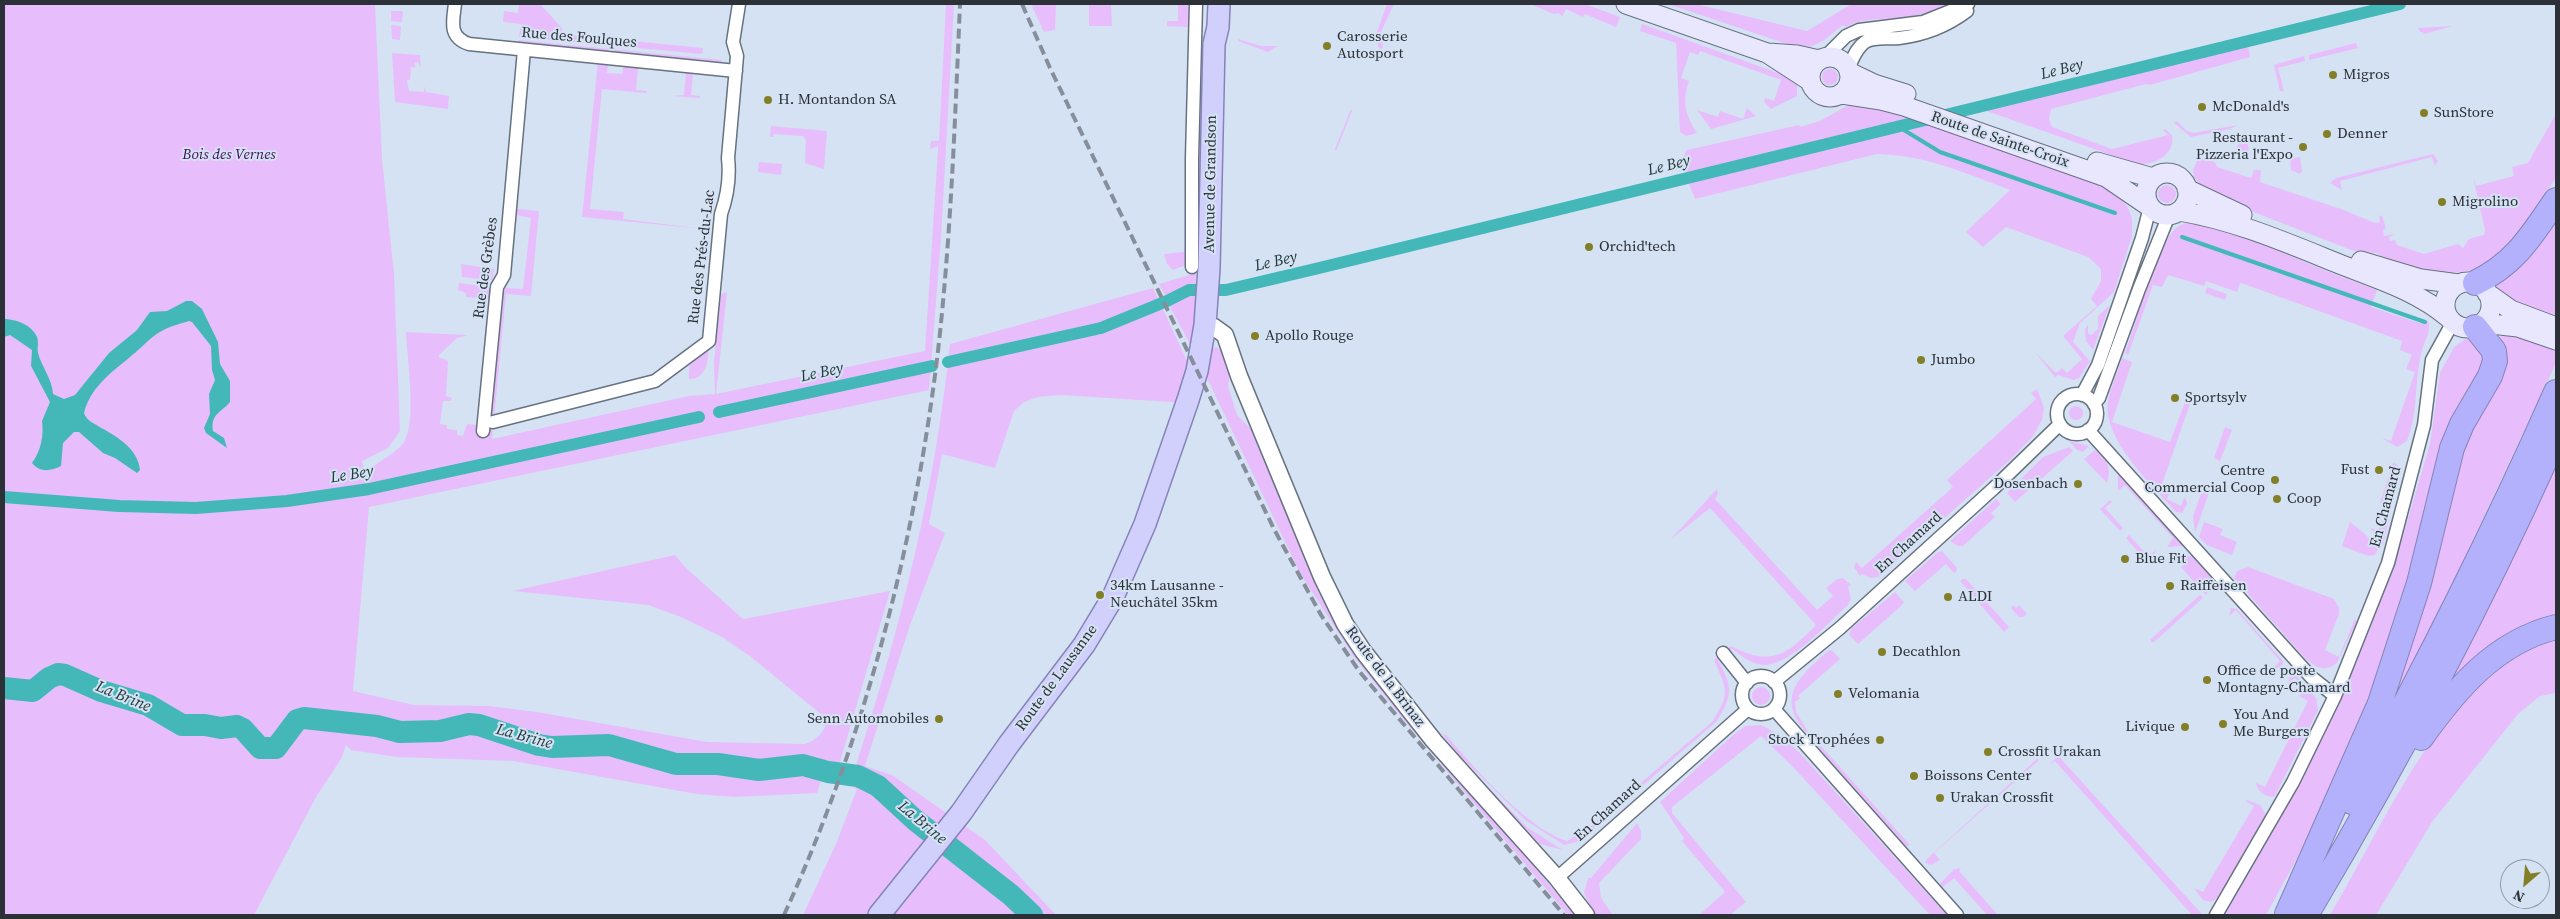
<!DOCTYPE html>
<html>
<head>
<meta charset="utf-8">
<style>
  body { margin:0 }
  #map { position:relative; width:2560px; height:919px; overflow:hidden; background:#d5e2f3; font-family:"Source Serif 4",serif }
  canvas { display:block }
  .frame { position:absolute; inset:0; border:5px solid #2c3138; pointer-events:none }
  .north { position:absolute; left:2500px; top:859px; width:50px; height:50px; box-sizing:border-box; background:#d5e2f3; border:1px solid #919ba8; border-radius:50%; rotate:207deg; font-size:14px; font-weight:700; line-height:20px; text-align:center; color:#2c3138 }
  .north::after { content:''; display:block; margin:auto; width:18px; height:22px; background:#837f26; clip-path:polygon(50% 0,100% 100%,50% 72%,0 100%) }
</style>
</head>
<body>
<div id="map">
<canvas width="2560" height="919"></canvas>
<div class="frame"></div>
<div class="north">N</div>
</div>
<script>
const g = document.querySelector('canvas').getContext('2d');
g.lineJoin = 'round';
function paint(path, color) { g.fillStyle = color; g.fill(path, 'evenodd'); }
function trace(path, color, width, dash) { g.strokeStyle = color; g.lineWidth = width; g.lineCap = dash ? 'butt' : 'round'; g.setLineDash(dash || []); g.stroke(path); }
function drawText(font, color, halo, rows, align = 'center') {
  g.font = font + ' "Source Serif 4",serif'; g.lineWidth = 4; g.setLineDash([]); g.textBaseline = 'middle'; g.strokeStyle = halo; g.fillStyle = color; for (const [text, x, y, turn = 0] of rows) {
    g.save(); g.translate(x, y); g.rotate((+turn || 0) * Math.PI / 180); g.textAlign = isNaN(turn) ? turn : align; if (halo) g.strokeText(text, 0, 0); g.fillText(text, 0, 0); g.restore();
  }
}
paint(new Path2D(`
  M4 4H375L382 159 394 274 400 431 388 448 362 461 365 476C366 467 397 454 404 442 417 422 407 358 406 332L468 335 457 338 439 355V357L448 361 446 396 452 398 451 401H443L440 424 447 425V429L457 430V435L463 436 467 424 478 425 501 291 506 288 523 289 531 218 516 215 515 209 539 211 531 296 506 294 492 439 689 396 715 394 714 361 721 297V294L727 292 716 394 925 351 938 150V146L930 149 931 141H939L946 4H954L941 238 929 390 369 507 353 691 414 705 489 706 537 712 707 742 805 744C817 740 825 732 827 719L751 657 722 637 681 617 648 605 513 591 675 555 685 567 743 619 890 591 840 762 856 765C901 627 935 488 950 344L1153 288 1195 378 1187 403 1061 395 1038 397 1024 402 1014 411 995 468 942 454 929 524 945 533 910 625 865 766 892 775 985 840 1056 915H803L836 844 857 789 838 781H821L817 793 735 797 697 794 513 761 396 757 351 750 346 745 341 759 316 797 254 915H4Z
  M519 4H540L562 28V34L703 48 702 54 519 37 521 24 503 22 504 11 518 13Z
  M1031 4H1056L1055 30 1044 32Z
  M1089 4H1111L1112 26H1089Z
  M1178 4H1189L1188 27 1167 26V21H1178Z
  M1387 4H1394L1380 34 1383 47 1380 50 1375 37Z
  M1530 4H1585L1620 17 1616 27 1585 14 1583 17 1566 9 1562 17 1559 13 1554 14Z
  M1668 4H1696L1807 31 1850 5 1960 4C1939 11 1917 16 1895 18 1875 20 1864 18 1846 27L1843 25 1823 41 1810 47H1796Z
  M391 11H403L402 22 391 21Z
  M1642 24 1781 74 1797 85V96L1771 109 1764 102 1765 98 1774 101 1781 80 1700 51 1698 55 1690 52 1681 78 1689 81C1682 102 1685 114 1697 133L1686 136 1680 132 1676 43 1640 31Z
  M391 25 401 26 400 40 392 39Z
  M2453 26 2424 34 2423 32H2420L2418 28Z
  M1238 39 1261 46H1278L1268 52 1238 41Z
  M519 40 722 60 721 62 519 43Z
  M2356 43 2358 48 2309 60V55Z
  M2248 44 2250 57 2150 85 2146 84 2051 109 2049 119 2052 127 2112 149 2168 135 2163 130 2165 129 2172 135C2176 155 2153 166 2137 164L1981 109Z
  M392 53 420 55 421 68 418 62 415 63V68L411 67 410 80H407L409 91 424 92 425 86 426 92 449 96 448 109 395 102Z
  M1200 53 1204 54 1202 173 1199 206 1197 208Z
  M2304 56 2305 61 2278 68 2284 91H2280L2274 65Z
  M598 61 608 62 607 73 622 74 624 64 649 66V69L638 68 636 90 647 91 646 93 602 89 590 209 624 212 623 219 704 229 582 217Z
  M1822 77a8 8 0 1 1 16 0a8 8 0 1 1-16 0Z
  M686 72H703V74H693L691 95 700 96V98L672 96 684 95Z
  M1852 103 1865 104 1889 111 2102 186 2117 194 2127 206 2132 218V236L2114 292 2080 323 2073 342 2090 361 2079 378 2074 380 2058 375 2055 377 2035 352 2056 373 2062 368 2067 373 2082 359 2063 336 2097 306 2091 299 2101 281V269L2088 257 2006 227 1983 247 1966 232 2010 190C1965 173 1925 155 1877 154L1695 199 1680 162 1687 150 1799 125 1800 127 1820 121Z
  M1747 108 1756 116 1711 129 1697 110 1718 117 1720 111 1743 119Z
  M1351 109 1352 111 1336 151 1335 149Z
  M2556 114V178L2503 256 2480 269 2452 273 2437 274 2399 266 2376 253 2354 251 2256 213 2202 187 2194 177 2193 170 2197 161 2202 159 2209 160 2215 162 2217 167 2251 178 2254 170H2261L2260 182 2341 209 2375 223 2380 222 2379 217 2382 215 2386 229 2383 230 2384 236 2395 234 2389 237 2390 241 2395 240 2397 245 2424 254 2458 244 2463 248 2469 239 2484 235 2485 230 2473 177 2476 186 2514 176 2512 167 2528 163Z
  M2177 121 2187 131 2193 133 2238 125 2229 129 2191 137 2174 123Z
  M771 126 827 131 824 169 805 163 806 140 803 136 774 134 773 137H770Z
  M2237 148a6 6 0 1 1 12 0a6 6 0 1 1-12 0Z
  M2433 154 2438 161 2435 166 2432 157 2340 181 2342 190 2330 183 2336 178Z
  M2300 157 2302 171 2300 174 2291 170 2290 159Z
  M759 162 782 164 781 175 758 172Z
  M2158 194a9 9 0 1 1 18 0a9 9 0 1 1-18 0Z
  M2556 214V320C2538 314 2502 301 2493 283Z
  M2194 221C2232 228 2269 246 2305 262 2328 272 2353 281 2377 290L2371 307 2419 323 2428 321C2432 330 2425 340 2422 350 2414 380 2419 411 2407 441L2397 447 2382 438 2391 441 2415 372 2406 369 2412 355 2400 350 2402 341 2244 284 2240 283 2237 292 2206 281 2204 286 2168 275 2162 287 2153 285 2128 355 2125 353C2137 320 2153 257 2173 231 2178 225 2186 223 2194 221Z
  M1184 249H1186V265L1173 270 1167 264 1164 254 1184 252Z
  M461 264 494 269 492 280 462 277Z
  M1196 273 1195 287 1179 290 1166 297 1159 284Z
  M459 283 491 287 490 299 466 297V293L458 290Z
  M2207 287 2227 294 2225 300 2205 293Z
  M1187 292H1196L1195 320 1192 348 1168 303Z
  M2110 305 2093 350 2086 341 2085 329 2088 325V334L2091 335 2098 329V316Z
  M2504 333H2511L2556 348V363L2444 602 2372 742 2455 458 2501 345 2500 337Z
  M2467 338 2477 339 2489 356 2374 689 2324 809 2266 915H2222L2340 695 2397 556 2430 444 2440 373 2454 347Z
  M1216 347 1224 353 1231 368 1228 386 1237 415 1256 434 1307 564 1319 593 1338 626 1452 770 1575 915H1568L1404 720 1354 657 1300 573 1205 374 1210 350Z
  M708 348C709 361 705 380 689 379 688 361 692 359 708 348Z
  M2122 358 2132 362 2112 422 2170 442 2185 402 2190 404 2160 490H2171L2167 499 2181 506 2184 498 2186 499 2187 504 2182 513 2176 512C2154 487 2102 439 2108 402 2110 388 2118 372 2122 358Z
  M2037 389 2044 408 2042 420 2033 436 2011 459 1878 577 1871 578 1862 574 1860 576 1854 567 1856 562 1862 568 1953 487 1947 480 2036 399 2031 393Z
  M2069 413a7 7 0 1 1 14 0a7 7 0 1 1-14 0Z
  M2225 427 2232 430 2220 461 2214 458Z
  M2069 441 2089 446 2083 452 2077 450Z
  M2069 447 2073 451 2015 502 2007 493 2043 457Z
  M2095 450C2107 460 2112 467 2107 483L2084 459Z
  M2393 462 2399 466 2400 470 2383 545 2370 528 2378 530 2388 506 2380 503Z
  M2556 463V622L2452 684 2450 681 2481 622Z
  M2120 474 2183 545V546L2167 547 2173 538 2125 485 2118 491V475Z
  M2204 486 2211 487 2195 533 2193 516Z
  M1717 489 1718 494 1715 499 1817 610 1833 596 1826 588 1837 579 1843 578 1851 585 1848 587 1851 599 1848 605C1830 621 1789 667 1763 665 1751 664 1742 656 1732 649L1718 660C1733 687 1733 695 1717 721L1579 841 1564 845 1525 820 1459 755 1442 734 1446 735C1474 767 1526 828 1567 841L1588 828 1712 722C1731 692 1727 691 1714 660L1731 646C1771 667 1787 655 1816 625L1710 508 1670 540Z
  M1996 499 2001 504 1991 513 1995 517 1963 546H1958L1950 541Z
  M2110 500 2112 502 2105 508 2123 528 2120 531 2100 509Z
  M2204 522 2223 529 2220 535 2237 542 2232 555 2207 545 2199 537Z
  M2350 522 2364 533 2378 549 2375 555 2368 556 2342 546Z
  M2129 535 2148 556 2155 551 2156 552 2146 561 2126 538Z
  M1942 551 1957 568 1956 572 1954 573 1946 564 1915 591 1905 581 1938 552Z
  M2181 556H2193L2211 576 2212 585 2206 595 2181 567 2187 563Z
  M2248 567 2334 599 2339 608V614L2325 650 2339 657 2355 619 2357 621 2337 663C2324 674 2313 666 2303 656L2234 578 2237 571Z
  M1963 579H1966L2009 627 2004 632 1960 581Z
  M1895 592 1904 602 1900 607 1858 644 1849 635 1851 629Z
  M2200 595 2203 598 2154 642H2151V639Z
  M2014 605 2016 608 2019 605 2027 614 2023 617H2019L2011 608Z
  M2231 608 2237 609 2283 661V664L2278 668 2274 667 2280 661 2236 610 2229 616Z
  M2556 638V693L2540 696 2518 714 2432 822 2376 915H2330C2382 828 2425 722 2508 659 2521 649 2541 644 2556 638Z
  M1832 650 1840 659 1798 696 1800 698 1795 702 1796 712 1809 733 1808 734C1774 699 1799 676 1828 651Z
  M2296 675 2316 698 2318 710 2275 796C2267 799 2257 791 2256 783L2265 787 2308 701 2299 696 2306 690 2295 678 2288 683 2290 676Z
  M1752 696a9 9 0 1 1 18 0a9 9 0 1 1-18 0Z
  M1761 725 1778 734 1799 752 1947 915H1930L1793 767 1761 736 1672 807V813L1746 902 1730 915H1699L1725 892 1682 841 1684 838 1660 802 1733 735 1746 726Z
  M1820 745 1909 844V846H1906L1818 747Z
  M2052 749 2200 912 2202 915H2192L2055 761 2048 766 2056 758 2051 751Z
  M1457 756 1528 828 1563 850 1540 844Z
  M2038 758V761L1934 853 1940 860 1931 865 1925 863 1928 858Z
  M2247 800 2260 805 2266 815 2218 898 2211 902 2203 900 2194 888 2203 892 2254 806 2245 801Z
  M1637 823 1641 831V839L1599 883 1601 898 1613 915H1595L1584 893 1588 878H1591Z
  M1961 868 1959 871 1998 915H1987L1954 878 1943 887 1940 884 1954 869Z`), '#e7befb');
paint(new Path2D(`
  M186 301H192L202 309 218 342 220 364 230 381V402C222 412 210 414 213 431L224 438 227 448 206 433 204 428 210 414 209 394 215 380 212 370 211 346 192 322 189 321C179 324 168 327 160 332 151 337 144 345 136 352 115 370 91 385 84 413 87 421 92 422 98 426 116 436 138 448 140 470L137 473 115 458 103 453 79 432H74L63 443 61 466C51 471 40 473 32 463 41 451 44 435 42 421L50 402 31 366 32 350 10 335 4 337V319C16 319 32 325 37 337 39 342 37 348 38 353 42 368 52 378 53 394L64 399 75 395 109 353 137 330 150 312 167 311Z`), '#44b8b9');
trace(new Path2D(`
  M1899 127 1940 152 2115 213
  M2182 237 2425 322`), '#44b8b9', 4);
trace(new Path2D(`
  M948 362 1101 328 1167 301 1189 290H1226L1315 269 2400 4
  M719 412 932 366
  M4 497 119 506 196 508 287 501 369 489 699 417`), '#44b8b9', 12);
trace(new Path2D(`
  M4 688 33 691 49 678 58 674 65 675 101 691 148 705 182 725H205L221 728 237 726 243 729 260 748H276L297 720 304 718 377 726 400 732 440 731 469 724 479 725 539 745 552 747 609 745 676 764H718L759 770 803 765 828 772 858 776 878 786 915 820 1011 895 1032 915`), '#44b8b9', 22);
const minor = new Path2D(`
  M455 4C453 21 448 37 469 44L736 71
  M1825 57 1846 36 1859 30 1923 22 1968 4
  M1848 68C1853 59 1856 48 1865 42 1874 36 1889 39 1899 38 1925 35 1947 26 1967 11
  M1192 267V158L1196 4
  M2057 414a20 20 0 1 1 40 0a20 20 0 1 1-40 0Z
  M2082 395 2098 365 2142 238 2150 207
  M2094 404 2099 398 2139 289 2169 215
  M493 422 655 381 709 341 721 214C727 197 730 176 728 158L737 56 733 42 739 4
  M2088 430 2311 677 2335 696
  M483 431 497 287 504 275 524 50
  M1723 653 1747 683
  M1742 695a19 19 0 1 1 38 0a19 19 0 1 1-38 0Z
  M1774 682 1840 628 1994 488 2060 424
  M1774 709 1957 915
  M1557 878 1748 709
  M2216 915 2293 782 2335 696 2388 563 2424 425 2432 360 2453 322`);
const tertiary = new Path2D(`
  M1205 325 1214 327 1225 335 1239 376 1322 577 1345 624 1363 651 1434 741 1557 878 1586 915`);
const secondary = new Path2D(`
  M1626 4 1767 53 1810 81
  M1768 53 1797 55 1819 60
  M1810 77a20 20 0 1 1 40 0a20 20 0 1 1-40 0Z
  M1849 72 1874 84 1906 94
  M1842 94 1881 100 1904 106 2106 177 2150 207
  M2097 162 2153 178
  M2146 194a21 21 0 1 1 42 0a21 21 0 1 1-42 0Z
  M2187 189 2242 215
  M2179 211C2234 220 2285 242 2337 263 2377 279 2416 290 2449 318
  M2361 261 2421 279 2459 284
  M2445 305a23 23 0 1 1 46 0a23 23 0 1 1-46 0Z
  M2487 293 2511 310 2556 327
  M2482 323 2518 327 2556 340`);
const primary = new Path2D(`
  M879 915 961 813 1009 744 1084 645 1113 597 1145 524 1188 400 1197 371 1205 325 1209 268 1214 44 1218 27 1219 4`);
const motorway = new Path2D(`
  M2475 283C2516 263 2531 236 2556 200
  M2421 738C2456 689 2495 642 2556 627
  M2352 802C2426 668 2494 532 2556 392
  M2287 914 2380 703 2419 583 2452 448 2462 424 2490 376 2495 361 2494 351 2475 327
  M2306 915C2398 760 2483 601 2556 436`);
trace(minor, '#677281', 15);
trace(tertiary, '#677281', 19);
trace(secondary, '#677281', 21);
trace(primary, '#8484b7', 24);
trace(motorway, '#8484b7', 26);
trace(minor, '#fff', 12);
trace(tertiary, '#fff', 16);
trace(secondary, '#e8e7fe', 19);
trace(primary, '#d1d0fd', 21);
trace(motorway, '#b3b0fc', 24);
trace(new Path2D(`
  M1022 4 1050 68 1275 531 1321 615 1359 671 1564 915
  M784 915C865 738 915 544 938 351 951 236 955 119 960 4`), '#858e9a', 4, [10, 5]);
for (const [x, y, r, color] of [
  [1327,46,5,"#837f26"],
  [2333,75,5,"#837f26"],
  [768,100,5,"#837f26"],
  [2202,107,5,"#837f26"],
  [2424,113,5,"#837f26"],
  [2327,134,5,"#837f26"],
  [2303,147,5,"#837f26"],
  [2442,202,5,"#837f26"],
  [1589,247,5,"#837f26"],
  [1255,336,5,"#837f26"],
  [1921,360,5,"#837f26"],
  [2175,398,5,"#837f26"],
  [2379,470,5,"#837f26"],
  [2275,480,5,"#837f26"],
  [2078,484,5,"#837f26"],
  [2277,499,5,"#837f26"],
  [2125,559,5,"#837f26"],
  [2170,586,5,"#837f26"],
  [1100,595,5,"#837f26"],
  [1948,597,5,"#837f26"],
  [1882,652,5,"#837f26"],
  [2207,680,5,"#837f26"],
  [1838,694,5,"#837f26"],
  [939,719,5,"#837f26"],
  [2223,724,5,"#837f26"],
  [2185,727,5,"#837f26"],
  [1880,740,5,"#837f26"],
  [1988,752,5,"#837f26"],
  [1914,776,5,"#837f26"],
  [1940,798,5,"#837f26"]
]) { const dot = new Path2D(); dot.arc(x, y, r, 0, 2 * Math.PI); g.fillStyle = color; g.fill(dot); trace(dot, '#d5e2f3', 2); }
drawText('15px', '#2c3138', '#d5e2f3', [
  ["Carosserie",1337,37],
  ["Autosport",1337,54],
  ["Migros",2343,75],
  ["H. Montandon SA",778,100],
  ["McDonald's",2212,107],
  ["SunStore",2434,113],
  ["Denner",2337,134],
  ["Restaurant -",2293,138,"right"],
  ["Pizzeria l'Expo",2293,155,"right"],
  ["Migrolino",2452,202],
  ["Orchid'tech",1599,247],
  ["Apollo Rouge",1265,336],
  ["Jumbo",1931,360],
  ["Sportsylv",2185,398],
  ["Fust",2369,470,"right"],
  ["Centre",2265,471,"right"],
  ["Commercial Coop",2265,488,"right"],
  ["Dosenbach",2068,484,"right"],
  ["Coop",2287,499],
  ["Blue Fit",2135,559],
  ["34km Lausanne -",1110,586],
  ["Neuchâtel 35km",1110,603],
  ["Raiffeisen",2180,586],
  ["ALDI",1958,597],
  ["Decathlon",1892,652],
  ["Office de poste",2217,671],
  ["Montagny-Chamard",2217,688],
  ["Velomania",1848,694],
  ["You And",2233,715],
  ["Me Burgers",2233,732],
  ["Senn Automobiles",929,719,"right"],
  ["Livique",2175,727,"right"],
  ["Stock Trophées",1870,740,"right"],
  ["Crossfit Urakan",1998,752],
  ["Boissons Center",1924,776],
  ["Urakan Crossfit",1950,798]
], 'left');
drawText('15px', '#2c3138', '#d5e2f3', [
  ["Rue des Foulques",579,38,5],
  ["Route de Sainte-Croix",2000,140,19],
  ["Avenue de Grandson",1211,184,-89],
  ["Rue des Prés-du-Lac",702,257,-83],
  ["Rue des Grèbes",486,268,-82],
  ["En Chamard",2386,507,-75],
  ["En Chamard",1909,543,-42],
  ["Route de la Brinaz",1385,677,53],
  ["Route de Lausanne",1057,678,-54],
  ["En Chamard",1608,811,-42]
]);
drawText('italic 15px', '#450f58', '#d5e2f3', [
  ["Bois des Vernes",229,155]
]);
drawText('italic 16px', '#223c3c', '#d5e2f3', [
  ["Le Bey",2062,70,-14],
  ["Le Bey",1669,166,-14],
  ["Le Bey",1276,262,-13],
  ["Le Bey",822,373,-12],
  ["Le Bey",352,475,-9],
  ["La Brine",123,697,22],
  ["La Brine",524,737,15],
  ["La Brine",922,823,40]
]);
</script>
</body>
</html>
